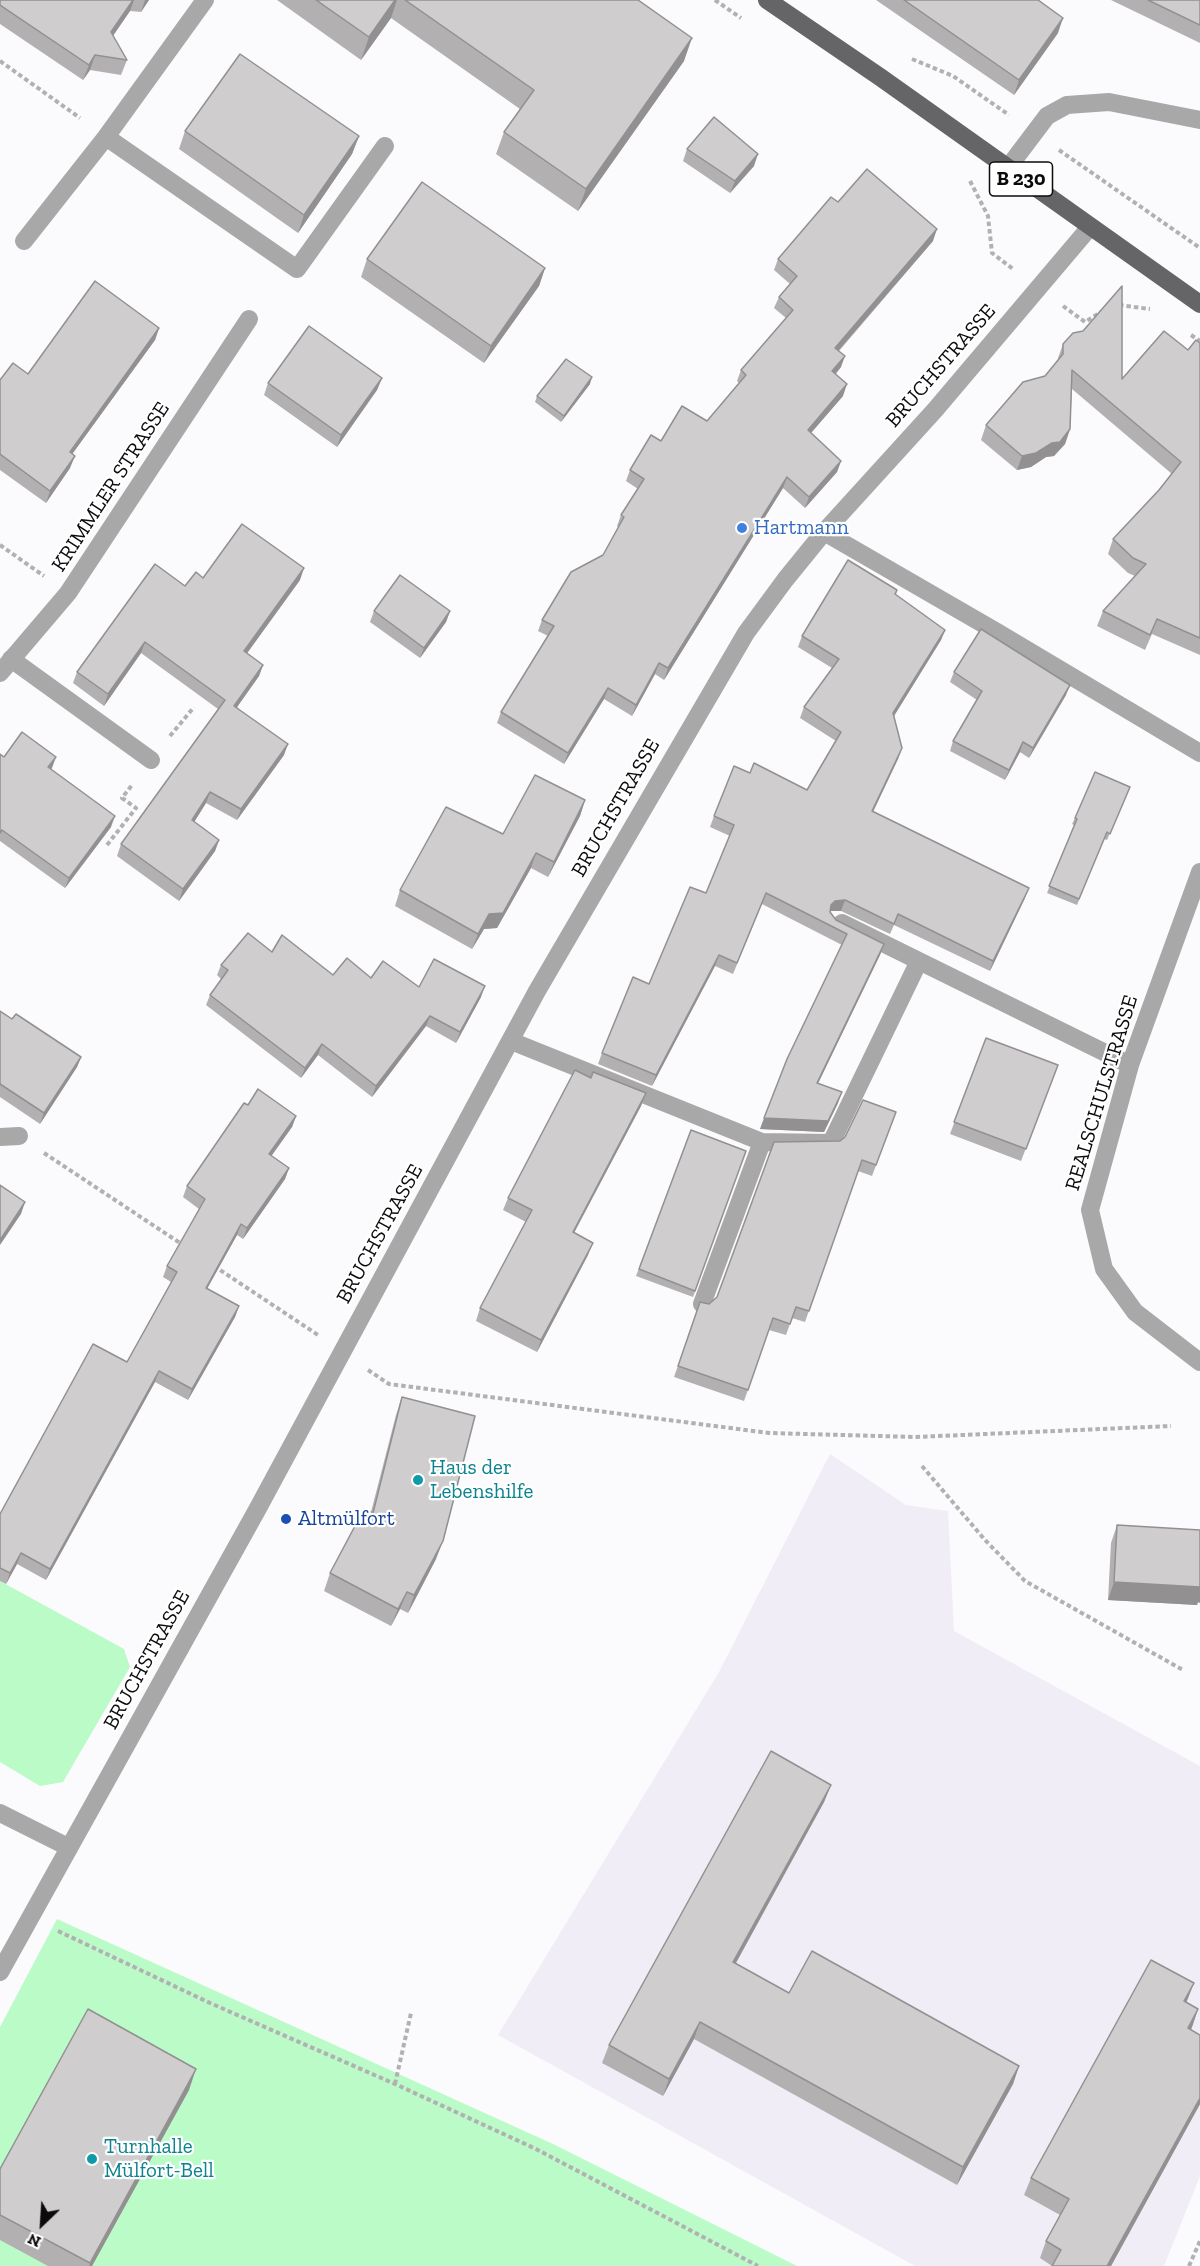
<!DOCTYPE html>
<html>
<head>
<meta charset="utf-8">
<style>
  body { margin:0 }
  #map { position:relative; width:1200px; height:2266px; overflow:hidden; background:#fbfafd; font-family:"Zilla Slab",serif }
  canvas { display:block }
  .north { position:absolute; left:12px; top:2194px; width:60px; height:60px; -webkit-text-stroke:4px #fff; paint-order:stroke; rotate:205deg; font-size:16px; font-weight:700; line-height:24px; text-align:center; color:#0c0b0c }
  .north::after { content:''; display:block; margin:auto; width:21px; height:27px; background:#0c0b0c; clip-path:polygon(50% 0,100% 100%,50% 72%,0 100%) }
</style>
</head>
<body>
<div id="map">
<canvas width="1200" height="2266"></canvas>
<div class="north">N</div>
</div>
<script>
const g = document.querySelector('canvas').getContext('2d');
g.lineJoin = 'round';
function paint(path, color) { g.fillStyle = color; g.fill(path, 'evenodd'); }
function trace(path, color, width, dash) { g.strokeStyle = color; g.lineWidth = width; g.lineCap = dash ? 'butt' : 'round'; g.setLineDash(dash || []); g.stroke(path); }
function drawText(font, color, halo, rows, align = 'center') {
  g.font = font + ' "Zilla Slab",serif'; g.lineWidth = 4.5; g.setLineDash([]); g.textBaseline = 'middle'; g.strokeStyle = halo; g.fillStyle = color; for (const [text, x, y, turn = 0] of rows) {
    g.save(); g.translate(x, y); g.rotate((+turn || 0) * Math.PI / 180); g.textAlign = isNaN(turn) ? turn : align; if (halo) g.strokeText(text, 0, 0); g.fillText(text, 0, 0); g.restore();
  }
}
paint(new Path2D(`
  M830 1454 906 1505 948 1511 954 1631 1200 1766V2176L1164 2266H915L498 2035 719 1672Z`), '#f0edf7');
paint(new Path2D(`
  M0 1581 124 1649 130 1667 63 1782 40 1786 0 1762Z
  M57 1919 553 2144 797 2266H0V2027Z`), '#bbfbc7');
trace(new Path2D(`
  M715 0 741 18
  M912 59 953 76 1009 115
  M0 61 80 118
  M1059 150 1200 248
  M970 181 988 216 992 253 1013 269
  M1119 305 1150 309
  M1063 306 1085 322 1101 312
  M1191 335 1200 341
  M0 545 44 576
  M170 736 194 707
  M107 845 136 808 122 798 132 785
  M44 1153 183 1245
  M214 1266 318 1335
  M368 1370 389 1384 769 1433 916 1437 1171 1426
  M922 1466 985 1540 1025 1581 1183 1670
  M58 1931 210 2003 395 2084 536 2149 758 2266
  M395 2084 411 2013
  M1189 2266 1200 2241`), '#b1b0b2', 4, [4.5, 3]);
trace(new Path2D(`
  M106 137 297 269 385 146
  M1007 169 1047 116 1067 105 1109 102 1200 120
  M24 241 106 137 205 0
  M11 659 151 760`), '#a8a8a9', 18);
trace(new Path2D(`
  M824 532 997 632 1200 753
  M0 673 68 593 249 319
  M1200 872 1130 1065 1090 1210 1104 1269 1135 1312 1200 1362
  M842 923 919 961
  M511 1041 762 1142 831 1143 919 961 1130 1065
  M0 1137 19 1136
  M702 1304 762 1142
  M0 1813 68 1847
  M0 1972 257 1510 537 991 746 633 785 580 824 532 935 410 1090 227`), '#a8a8a9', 18);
trace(new Path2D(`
  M767 0 880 77 1200 304`), '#656467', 18);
paint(new Path2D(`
  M0 0H149L141 12 130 11 113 36 127 60 121 75 90 70 83 80 0 24Z
  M277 0H638L684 61 578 211 496 154 504 132 520 109 391 18 361 60Z
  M876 0H1038L1058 33 1014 95Z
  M1111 0H1200V43Z
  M185 131 359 136 352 154 298 233 179 149Z
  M687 149 754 166 730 193 683 161Z
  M838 202 933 241 839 351 841 367 836 374 843 396 811 433 841 461 837 472 805 508 783 488 664 680 655 674 632 716 604 699 564 764 497 723 501 712 548 636 538 631 542 620 603 555 618 527 617 526 621 515 638 489 626 481 630 470 661 441 707 421 739 383 737 381 741 370 786 318 774 308 779 297 790 284 774 270 778 259Z
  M367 259 545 268 539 286 484 363 361 277Z
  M159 328 155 340 72 454 70 468 46 503 0 470V380L28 374Z
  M1200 343V655L1152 634 1145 650 1097 626 1103 611 1135 576 1128 573 1108 554 1113 539 1159 490 1172 474 1072 389 1070 429 1065 444 1054 456 1046 457 1031 467 1017 470 981 440 986 425 1045 376 1058 361V358L1063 344 1122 379 1188 350Z
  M382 378 377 390 337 447 264 395 268 383Z
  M590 384 561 422 535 402 537 396Z
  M203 578 300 580 247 653 263 665 259 676 237 707 284 755 237 820 206 803 194 822 219 840 215 851 179 901 117 856 121 844 218 709 141 653 104 706 73 683 77 672 185 586Z
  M897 590 896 595 945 630 941 640 894 716 902 748 898 759 873 812 1025 898 990 971 894 925 890 934 841 911H831L830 912 836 920 884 944 880 955 818 1083 838 1103 824 1132 760 1129 842 945 762 904 733 974 715 966 652 1086 598 1064 602 1053 649 984 706 893 730 836 710 827 714 816 750 773 807 790 836 741 800 718 804 707 832 668 798 647 802 636Z
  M374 611H450L446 622 420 658 370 622Z
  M954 672 1066 695 1029 758 1020 752 1005 780 950 751 953 741 977 700 950 682Z
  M0 754 4 757 52 768 51 769 111 827 65 888 0 841Z
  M1130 787 1107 840 1104 839 1077 905 1047 893 1074 825 1072 824 1075 818Z
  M585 800 580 816 548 877 531 868 497 928 484 929 472 949 395 906 400 890 503 834Z
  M272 952 333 975 371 978 419 987 481 997 456 1043 426 1026 372 1097 318 1055 301 1078 206 1005 210 995 221 979 217 975 221 965Z
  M0 1011 12 1019 81 1057 77 1067 40 1124 0 1097Z
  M986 1038 1058 1065 1021 1161 950 1134Z
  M591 1078 646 1093 641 1106 574 1233 588 1255 537 1352 476 1321 480 1308 526 1222 503 1210 508 1198Z
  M248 1105 296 1116 292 1127 271 1156 289 1168 285 1179 243 1239 237 1235 207 1288 239 1306 235 1317 188 1400 155 1382 46 1580 17 1564 6 1584 0 1581V1514L127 1362 171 1282 163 1277 167 1266 199 1209 183 1197 187 1186Z
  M896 1112 872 1176 858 1171 805 1322 792 1318 786 1335 769 1330 744 1401 674 1377 700 1302 709 1304 717 1297 840 1141Z
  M691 1130 746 1151 693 1297 636 1276Z
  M402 1397 436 1559 408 1613 400 1609 391 1626 324 1591 330 1573 371 1512 396 1415Z
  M1117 1525 1200 1530V1603L1198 1602 1197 1605 1108 1600 1111 1543Z
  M831 1785 824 1802 736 1963 789 1993 1019 2066 1013 2084 957 2185 694 2039 663 2096 602 2063 609 2045Z
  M1186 2002 1198 2009 1191 2030 1200 2035V2104L1111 2266H1052L1040 2258 1046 2241 1060 2215 1024 2195 1031 2178Z
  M189 2090 92 2266H48L0 2240V2169Z`), '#b3b0b2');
paint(new Path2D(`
  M133 0H134L130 11 105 47 111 32Z
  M145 0H149L141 12Z
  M395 0H397L391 18 361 60 369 37Z
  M1063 18 1058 33 1014 95 1019 80Z
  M692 38 684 61 578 211 586 189Z
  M95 55 90 70 83 80 89 65Z
  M359 136 352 154 298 233 304 215Z
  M758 154 754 166 730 193 735 181Z
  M937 229 933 241 831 359 835 348Z
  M545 268 539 286 484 363 491 346Z
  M159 328 155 340 65 464 70 452Z
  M845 356 841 367 828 382 832 371Z
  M592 377 590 384 561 422 564 416Z
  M382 378 377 390 337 447 341 435Z
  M847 384 843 396 804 441 808 430Z
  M1070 429 1065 444 1054 456 1046 457 1031 467 1017 470 1022 456Z
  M75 456 70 468 46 503 50 491Z
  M841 461 837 472 805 508 809 497Z
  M787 477 783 488 664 680 668 668Z
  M304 568 300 580 240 663 244 651Z
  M450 611 446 622 420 658 424 648Z
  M945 630 941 640 889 724 893 713Z
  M145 642 141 653 104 706 108 694Z
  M659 663 655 674 632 716 636 705Z
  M263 665 259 676 230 717 234 706Z
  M1070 685 1066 695 1029 758 1033 748Z
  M608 688 604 699 564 764 568 753Z
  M1023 742 1020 752 1005 780 1009 770Z
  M288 744 284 755 237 820 241 809Z
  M902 748 898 759 868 822 872 811Z
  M56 757 52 768 45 778 48 767Z
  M210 792 206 803 188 832 192 820Z
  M585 800 580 816 548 877 554 862Z
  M115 816 111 827 65 888 69 878Z
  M219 840 215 851 179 901 183 889Z
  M536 853 531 868 497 928 484 929 472 949 478 934 489 914Z
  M1029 888 1025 898 990 971 993 961Z
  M845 900 841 911H831L827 916 831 905 835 901Z
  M884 944 880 955 813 1094 817 1083Z
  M719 955 715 966 652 1086 656 1075Z
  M485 986 481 997 456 1043 460 1032Z
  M430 1016 426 1026 372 1097 376 1086Z
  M322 1044 318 1055 301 1078 305 1068Z
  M81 1057 77 1067 40 1124 44 1113Z
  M842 1092 838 1103 824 1132 760 1129 764 1118Z
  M646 1093 641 1106 568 1244 573 1232Z
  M296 1116 292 1127 265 1165 269 1154Z
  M289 1168 285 1179 243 1239 247 1228Z
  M25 1202 21 1214 0 1245V1240Z
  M241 1224 237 1235 202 1298 206 1288Z
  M593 1243 588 1255 537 1352 541 1340Z
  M239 1306 235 1317 188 1400 192 1389Z
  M159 1371 155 1382 46 1580 50 1569Z
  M443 1541 436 1559 408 1613 414 1595Z
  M21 1553 17 1564 6 1584 10 1573Z
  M1114 1582 1200 1587V1603L1198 1602 1197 1605 1108 1600Z
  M407 1592 400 1609 391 1626 398 1609Z
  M831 1785 824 1802 727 1979 733 1962Z
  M1194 1983 1187 2001 1177 2019 1184 2001Z
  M1198 2009 1192 2027 1182 2046 1188 2028Z
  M700 2022 694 2039 663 2096 669 2079Z
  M1019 2066 1013 2084 957 2185 963 2167Z
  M196 2069 189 2090 92 2266H89Z
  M1200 2098V2104L1111 2266H1107Z`), '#929091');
const building = new Path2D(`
  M0 0H133L111 32 127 60 95 55 89 65 0 5Z
  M316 0H395L369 37Z
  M405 0H638L692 38 586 189 504 132 534 90Z
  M904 0H1038L1063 18 1019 80Z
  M1148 0H1200V25Z
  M240 54 359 136 304 215 185 131Z
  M714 117 758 154 735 181 687 149Z
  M867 169 937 229 835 348 845 356 832 371 847 384 808 430 841 461 809 497 787 477 668 668 659 663 636 705 608 688 568 753 501 712 554 626 542 620 571 572 603 555 624 517 621 515 644 479 630 470 651 435 661 441 682 406 707 421 746 375 741 370 793 310 779 297 797 276 778 259 831 197 838 202Z
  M422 182 545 268 491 346 367 259Z
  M95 281 159 328 70 452 75 456 50 491 0 454V380L13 363 28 374Z
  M1122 286V379L1164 331 1188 350 1196 340 1200 343V638L1157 619 1150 635 1103 611 1146 564 1133 558 1113 539 1159 490 1181 462 1072 370 1070 429 1060 442 1052 443 1036 453 1022 456 986 425 1023 382 1045 376 1063 354V344L1073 333 1083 331Z
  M309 326 382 378 341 435 268 383Z
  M566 359 592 377 564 416 537 396Z
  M242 524 304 568 244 651 263 665 234 706 288 744 241 809 210 792 192 820 219 840 183 889 121 844 225 700 145 642 108 694 77 672 155 564 185 586 196 572 203 578Z
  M848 560 897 590 895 594 945 630 893 713 902 748 872 811 1029 888 993 961 898 914 894 924 845 900 835 901 831 905 830 912 836 920 884 944 817 1083 842 1092 828 1121 764 1118 787 1059 847 934 766 893 737 963 719 955 656 1075 602 1053 633 977 649 984 690 887 706 893 734 825 714 816 734 766 750 773 754 763 807 790 841 732 804 707 839 659 802 636Z
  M400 575 450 611 424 648 374 611Z
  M981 629 1070 685 1033 748 1023 742 1009 770 953 741 982 691 954 672Z
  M22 732 56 757 48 767 115 816 69 878 2 830 0 833V754L4 757Z
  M1095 772 1130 787 1110 834 1107 832 1079 899 1049 886 1077 819 1075 818Z
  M535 775 585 800 554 862 536 853 503 913 489 914 478 934 400 890 446 807 503 834Z
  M248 933 272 952 282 935 333 975 347 958 371 978 383 961 419 987 434 959 485 986 460 1032 430 1016 376 1086 322 1044 305 1068 210 995 228 970 221 965Z
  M0 1011 12 1019 16 1014 81 1057 44 1113 0 1084Z
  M986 1038 1058 1065 1026 1149 954 1122Z
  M575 1070 591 1078 593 1072 646 1093 573 1232 593 1243 541 1340 480 1308 532 1210 508 1198Z
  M258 1089 296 1116 269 1154 289 1168 247 1228 241 1224 206 1288 239 1306 192 1389 159 1371 50 1569 21 1553 10 1573 0 1568V1514L93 1344 127 1362 177 1272 167 1266 205 1199 187 1186 244 1103 248 1105Z
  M863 1100 896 1112 876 1165 862 1160 809 1311 796 1307 790 1324 773 1318 748 1390 678 1366 700 1302 709 1304 717 1297 774 1142 840 1141 845 1137Z
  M691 1130 746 1151 695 1291 639 1269Z
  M0 1185 25 1202 0 1240Z
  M402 1397 475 1416 443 1541 414 1595 407 1592 398 1609 330 1573 364 1509 373 1513Z
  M1117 1525 1200 1530V1587L1114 1582Z
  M771 1751 831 1785 733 1962 789 1993 812 1951 1019 2066 963 2167 700 2022 669 2079 609 2045Z
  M1151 1960 1194 1983 1184 2001 1198 2009 1188 2028 1200 2035V2098L1107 2266H1052L1061 2250 1046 2241 1069 2199 1031 2178Z
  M88 2009 196 2069 90 2263 0 2215V2169Z`);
paint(building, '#d0cdcf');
trace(building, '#929091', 1.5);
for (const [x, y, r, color] of [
  [742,528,6,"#3f7fe0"],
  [418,1480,6,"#0f9aa8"],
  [286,1519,6,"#1a4fb4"],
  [92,2159,6,"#0f9aa8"]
]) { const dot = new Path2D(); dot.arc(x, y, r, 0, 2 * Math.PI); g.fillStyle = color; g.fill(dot); trace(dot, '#fff', 2); }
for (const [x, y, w] of [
  [1021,179,63]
]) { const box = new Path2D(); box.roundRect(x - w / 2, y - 17, w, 34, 4.5); g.fillStyle = '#fff'; g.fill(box); trace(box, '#0c0b0c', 1.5); }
drawText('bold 20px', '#0c0b0c', null, [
  ["B 230",1021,179]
]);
drawText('21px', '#0c0b0c', '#fff', [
  ["BRUCHSTRASSE",941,366,-49],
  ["KRIMMLER STRASSE",111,487,-57],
  ["BRUCHSTRASSE",616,808,-60],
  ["REALSCHULSTRASSE",1102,1093,-73],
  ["BRUCHSTRASSE",380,1234,-61],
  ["BRUCHSTRASSE",147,1660,-61]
]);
drawText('21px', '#366cbe', '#fff', [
  ["Hartmann",754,528]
], 'left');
drawText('21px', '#0d838f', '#fff', [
  ["Haus der",430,1468],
  ["Lebenshilfe",430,1492],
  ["Turnhalle",104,2147],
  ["Mülfort-Bell",104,2171]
], 'left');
drawText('21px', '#164399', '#fff', [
  ["Altmülfort",298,1519]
], 'left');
</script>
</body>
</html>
